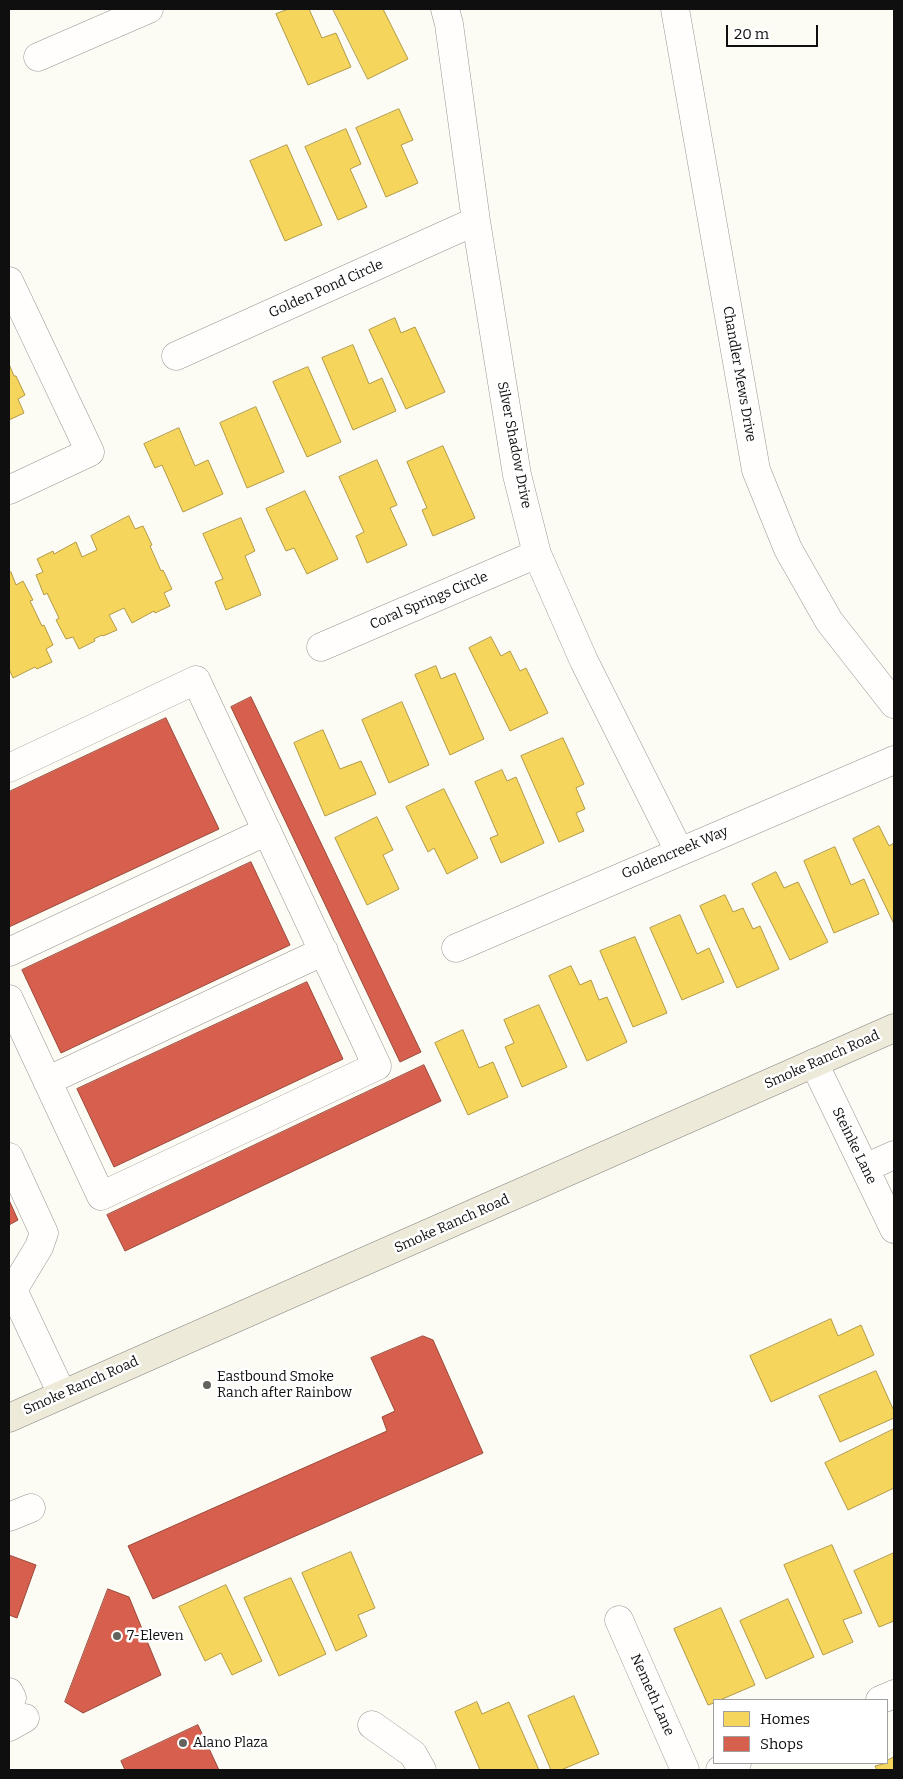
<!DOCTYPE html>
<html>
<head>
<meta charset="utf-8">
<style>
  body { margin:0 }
  #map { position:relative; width:903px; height:1779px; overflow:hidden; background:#fcfbf4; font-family:Bitter,serif }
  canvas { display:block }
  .frame { position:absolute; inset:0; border:10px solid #0f0f0f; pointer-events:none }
  .legend { position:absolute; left:713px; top:1699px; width:175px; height:65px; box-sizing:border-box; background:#fff; border:1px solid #9f9f9f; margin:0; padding:6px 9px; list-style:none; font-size:15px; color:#0f0f0f }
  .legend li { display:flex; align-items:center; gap:10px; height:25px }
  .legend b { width:25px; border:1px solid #9f9f9f }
  .scale { position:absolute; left:726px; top:25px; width:92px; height:22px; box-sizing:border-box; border:2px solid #0f0f0f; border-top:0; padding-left:6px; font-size:15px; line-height:18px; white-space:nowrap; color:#0f0f0f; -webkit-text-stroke:4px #fff; paint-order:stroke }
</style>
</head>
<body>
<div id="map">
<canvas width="903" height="1779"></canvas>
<div class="frame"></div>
<ul class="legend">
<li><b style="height:14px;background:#f6d55c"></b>Homes</li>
<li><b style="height:14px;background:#d6604d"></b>Shops</li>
</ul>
<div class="scale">20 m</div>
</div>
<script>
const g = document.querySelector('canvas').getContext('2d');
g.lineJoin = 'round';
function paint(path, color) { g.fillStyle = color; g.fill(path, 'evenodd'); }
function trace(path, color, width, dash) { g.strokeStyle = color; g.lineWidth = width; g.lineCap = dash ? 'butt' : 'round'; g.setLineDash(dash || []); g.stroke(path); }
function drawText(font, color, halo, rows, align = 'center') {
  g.font = font + ' Bitter,serif'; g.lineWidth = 5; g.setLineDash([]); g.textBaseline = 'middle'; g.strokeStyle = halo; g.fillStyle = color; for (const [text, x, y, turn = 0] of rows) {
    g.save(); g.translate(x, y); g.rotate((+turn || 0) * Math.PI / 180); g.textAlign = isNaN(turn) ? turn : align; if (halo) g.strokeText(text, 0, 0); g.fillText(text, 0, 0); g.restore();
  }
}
const homes = new Path2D(`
  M289 9H309L322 38 336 33 351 67 308 85 276 14Z
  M333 9H383L408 59 368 79Z
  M399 109 413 140 401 145 418 183 386 197 356 128Z
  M346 129 361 164 350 169 367 207 338 220 305 147Z
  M287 145 322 225 285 241 250 161Z
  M395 318 401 333 415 327 445 392 406 409 369 330Z
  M353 345 369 384 382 378 396 411 353 430 322 358Z
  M9 364 14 376H16L25 395 18 399 24 413 9 420Z
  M308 367 341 442 307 457 273 382Z
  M256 407 284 472 247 488 220 423Z
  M179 428 195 466 208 460 223 494 183 512 162 465 155 468 144 444Z
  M443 446 475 518 433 536 422 510 427 508 407 462Z
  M377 460 397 505 390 508 407 545 367 563 356 536 364 532 339 477Z
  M305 491 338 559 307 574 294 548 286 551 266 509Z
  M129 516 135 529 143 526 152 545 150 546 161 571 163 570 172 589 164 593 170 606 155 613 154 611 132 623 124 608 109 615 117 630 103 636 102 635 94 639 95 641 79 649 73 637 66 639 56 620 59 618 47 593 44 595 36 575 43 572 37 559 53 551 54 554 76 542 82 557 97 550 91 536Z
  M241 518 255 551 245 556 261 595 226 610 215 582 223 579 203 534Z
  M11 572 16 585 23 581 33 600 30 601 42 626 44 625 53 645 46 649 52 662 37 669 35 667 13 678 9 669V573Z
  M491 637 501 656 510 651 520 671 526 668 548 713 510 731 469 648Z
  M436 666 441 679 455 673 484 739 450 755 415 675Z
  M402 702 429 765 389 783 362 720Z
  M323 730 340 769 361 761 376 794 325 816 294 743Z
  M563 738 584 784 576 788 585 809 576 813 584 831 559 842 521 756Z
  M502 770 507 781 516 777 544 843 501 863 490 838 498 835 475 782Z
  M444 789 478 858 447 874 434 848 428 852 406 807Z
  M377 817 393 850 383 855 399 889 367 905 335 838Z
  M879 826 889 846 894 843V924L853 839Z
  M835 847 851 885 864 879 879 914 834 933 804 861Z
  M776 872 784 888 798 882 828 942 790 960 752 884Z
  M725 895 733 912 743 908 753 929 760 926 779 969 737 988 700 906Z
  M680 915 697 954 709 948 724 982 682 1000 650 928Z
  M635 937 667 1013 633 1027 600 951Z
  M571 966 580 985 591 980 599 1000 607 997 627 1042 587 1061 549 976Z
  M539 1005 567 1067 522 1087 505 1047 514 1043 504 1020Z
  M463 1030 479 1068 493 1062 508 1097 468 1115 435 1043Z
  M831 1319 838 1336 861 1325 874 1355 771 1402 750 1356Z
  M876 1371 894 1411V1418L840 1442 819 1396Z
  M894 1429V1488L848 1510 825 1463Z
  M832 1545 862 1613 843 1620 853 1642 823 1655 784 1565Z
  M351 1552 375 1608 358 1615 367 1636 336 1651 302 1573Z
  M894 1553V1621L879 1627 854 1571Z
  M291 1578 326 1654 279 1676 244 1598Z
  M226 1585 262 1661 232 1675 221 1653 205 1661 179 1607Z
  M788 1599 814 1657 766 1679 740 1621Z
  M721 1608 755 1685 720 1700H714V1703L708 1705 674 1629Z
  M574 1696 599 1754 561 1770H551L528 1716Z
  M477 1702 482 1714 509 1702 539 1770H480L455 1712Z
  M894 1757V1770H877L875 1766 887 1763V1761Z`);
paint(homes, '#f6d55c');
trace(homes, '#b19a45', 1);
const shops = new Path2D(`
  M251 697 421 1052 400 1062 231 707Z
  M166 718 219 829 9 927V792Z
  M251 862 290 945 61 1053 22 970Z
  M307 982 343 1059 114 1167 77 1089Z
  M424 1065 441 1101 125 1251 107 1215Z
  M9 1200 18 1220 9 1225Z
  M423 1336 433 1340 483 1453 153 1599 128 1546 387 1431 382 1417 395 1411 371 1358Z
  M9 1555 36 1565 17 1618 9 1615Z
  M108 1589 129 1597 161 1675 83 1713 65 1702Z
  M198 1725 219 1770H125L121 1761Z`);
paint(shops, '#d6604d');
trace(shops, '#9a483a', 1);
const minor = new Path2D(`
  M445 9 449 24 476 221 517 475 537 554 584 661 679 851
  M675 9 756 470 788 549 829 621 894 704
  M38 57 149 9
  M9 281 90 452 9 490
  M176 356 476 221
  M321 647 537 554
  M9 768 196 680 377 1066 101 1196 9 999
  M456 948 894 760
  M9 952 267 831
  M814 1063 894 1229
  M47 1081 324 951
  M9 1157 44 1233 39 1247 13 1290
  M865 1168 894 1155
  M9 1290H13L62 1394
  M9 1517 31 1508
  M619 1620 685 1770
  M9 1692 12 1698
  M880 1700 894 1694
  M372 1725 413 1754 422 1770
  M9 1727 25 1718
  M720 1770 737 1763`);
const major = new Path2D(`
  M9 1418 894 1028`);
trace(minor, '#969592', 29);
trace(major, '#83837f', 29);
trace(minor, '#fffefd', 28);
trace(major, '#eeead9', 28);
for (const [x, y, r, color] of [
  [207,1385,5,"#62625f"],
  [117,1636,5,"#62625f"],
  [183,1743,5,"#62625f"]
]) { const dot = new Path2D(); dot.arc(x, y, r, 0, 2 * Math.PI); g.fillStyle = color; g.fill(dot); trace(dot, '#fff', 2); }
drawText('14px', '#0f0f0f', '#fff', [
  ["Golden Pond Circle",326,289,-24],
  ["Chandler Mews Drive",739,374,80],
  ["Silver Shadow Drive",514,445,79],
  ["Coral Springs Circle",429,601,-23],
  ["Goldencreek Way",675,853,-23],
  ["Smoke Ranch Road",822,1060,-24],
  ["Steinke Lane",854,1146,64],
  ["Smoke Ranch Road",452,1224,-24],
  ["Smoke Ranch Road",81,1386,-24],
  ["Nemeth Lane",652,1695,66]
]);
drawText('14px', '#0f0f0f', '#fff', [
  ["Eastbound Smoke",217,1377],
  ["Ranch after Rainbow",217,1393],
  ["7-Eleven",127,1636],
  ["Alano Plaza",193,1743]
], 'left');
</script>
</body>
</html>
